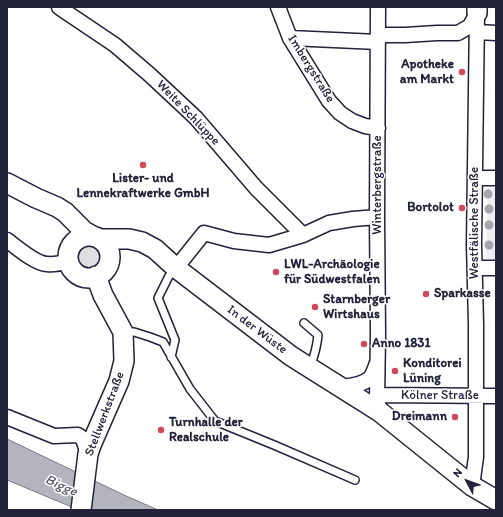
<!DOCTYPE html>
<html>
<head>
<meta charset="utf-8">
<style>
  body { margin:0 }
  #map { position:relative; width:503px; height:517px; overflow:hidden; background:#fff; font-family:Itim,sans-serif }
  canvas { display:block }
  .frame { position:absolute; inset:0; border:8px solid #22223b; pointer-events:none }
  .north { position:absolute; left:447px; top:461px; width:40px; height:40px; -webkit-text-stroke:3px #fff; paint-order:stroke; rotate:311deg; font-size:11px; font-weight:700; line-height:16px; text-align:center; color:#22223b }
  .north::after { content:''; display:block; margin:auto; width:14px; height:18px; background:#22223b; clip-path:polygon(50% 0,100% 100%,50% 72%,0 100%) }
</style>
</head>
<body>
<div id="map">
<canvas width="503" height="517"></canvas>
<div class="frame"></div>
<div class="north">N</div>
</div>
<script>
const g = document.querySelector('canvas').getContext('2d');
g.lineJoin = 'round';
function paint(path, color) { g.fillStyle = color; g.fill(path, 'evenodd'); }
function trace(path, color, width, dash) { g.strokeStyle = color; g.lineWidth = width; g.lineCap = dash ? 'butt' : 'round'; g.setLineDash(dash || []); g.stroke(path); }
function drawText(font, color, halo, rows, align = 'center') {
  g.font = font + ' Itim,sans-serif'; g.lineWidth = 3; g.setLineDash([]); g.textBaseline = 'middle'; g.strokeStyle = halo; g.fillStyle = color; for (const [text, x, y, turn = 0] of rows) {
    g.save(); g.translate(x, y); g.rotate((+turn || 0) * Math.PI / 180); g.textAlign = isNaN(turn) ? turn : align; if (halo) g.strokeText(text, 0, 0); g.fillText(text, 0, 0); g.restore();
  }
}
paint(new Path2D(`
  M488 188H496V259H486Z`), '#eeeef1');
paint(new Path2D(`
  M78 257a11 11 0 1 1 22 0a11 11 0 1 1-22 0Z`), '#dfdfe2');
const water = new Path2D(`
  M7 439 124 495 158 510H79L7 480Z`);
paint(water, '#b4b4bc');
trace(water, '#7a7a88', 1);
const lane = new Path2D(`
  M304 323 318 335C317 346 314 357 310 367
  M124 332H134L150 337 163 342 190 389 215 421 274 445 355 480
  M171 357 175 340 158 298 169 276 176 268`);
const street = new Path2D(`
  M59 7 66 12 115 45 150 75 196 118 256 188 303 235
  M278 7 290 38 329 101 340 113 352 121 365 126 378 128
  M378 7 377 217 378 335 377 400 380 412
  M477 32 496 33
  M378 35H405L437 33H458L470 26 477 13
  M290 38 378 42
  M475 178H496
  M7 240C16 247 36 264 47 264 55 265 62 263 69 261
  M176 268 204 233 234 241 269 245 303 235 329 223 353 219 377 217
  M475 268H496
  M341 387C351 386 363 385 370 378 373 375 375 368 377 363
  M384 395 496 396
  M7 417 54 436 78 435 83 439 88 454
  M472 486 476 457V324L474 244 477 13`);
const secondary = new Path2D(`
  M477 13V7
  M7 183 36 198 57 207 65 212 84 231 93 236
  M68 257a21 21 0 1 1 42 0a21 21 0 1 1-42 0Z
  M100 239H129L142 242 155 249 176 268 291 356 380 412 472 486 496 500
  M81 510 88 454 91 445 119 381 124 361 123 332 103 295 96 276`);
trace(lane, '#22223b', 10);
trace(street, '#22223b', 17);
trace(secondary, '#22223b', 22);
trace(lane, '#fff', 7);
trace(street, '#fff', 14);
trace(secondary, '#fff', 19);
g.fillStyle = '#a5a5af';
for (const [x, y] of [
  [488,194],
  [489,209],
  [489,225],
  [489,245]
]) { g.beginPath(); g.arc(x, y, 4.5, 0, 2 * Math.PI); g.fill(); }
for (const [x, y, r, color] of [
  [462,72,4,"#d1495b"],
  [143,165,4,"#d1495b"],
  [462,208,4,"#d1495b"],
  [276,272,4,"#d1495b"],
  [426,294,4,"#d1495b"],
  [315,307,4,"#d1495b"],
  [364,344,4,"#d1495b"],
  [395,371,4,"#d1495b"],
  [455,417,4,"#d1495b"],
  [161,430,4,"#d1495b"]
]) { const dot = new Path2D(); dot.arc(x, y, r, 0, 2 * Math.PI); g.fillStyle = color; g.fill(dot); trace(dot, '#fff', 1.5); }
drawText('bold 13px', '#22223b', '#fff', [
  ["Apotheke",454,65,"right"],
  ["am Markt",454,80,"right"],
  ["Lister- und",143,179,"center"],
  ["Lennekraftwerke GmbH",143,194,"center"],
  ["Bortolot",454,208,"right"],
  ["LWL-Archäologie",284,265],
  ["für Südwestfalen",284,280],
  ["Sparkasse",434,294],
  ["Starnberger",323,300],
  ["Wirtshaus",323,315],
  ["Anno 1831",372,344],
  ["Konditorei",403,364],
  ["Lüning",403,379],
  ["Dreimann",447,417,"right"],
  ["Turnhalle der",169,423],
  ["Realschule",169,438]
], 'left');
drawText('13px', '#22223b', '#fff', [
  ["Imbergstraße",311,69,58],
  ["Weite Schlüppe",188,113,46],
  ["Winterbergstraße",378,185,-90],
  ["Westfälische Straße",475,223,-90],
  ["In der Wüste",257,330,37],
  ["Kölner Straße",440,396],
  ["Stellwerkstraße",105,414,-69]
]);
drawText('italic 14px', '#5c5c6f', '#fff', [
  ["Bigge",61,486,24]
]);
</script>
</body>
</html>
